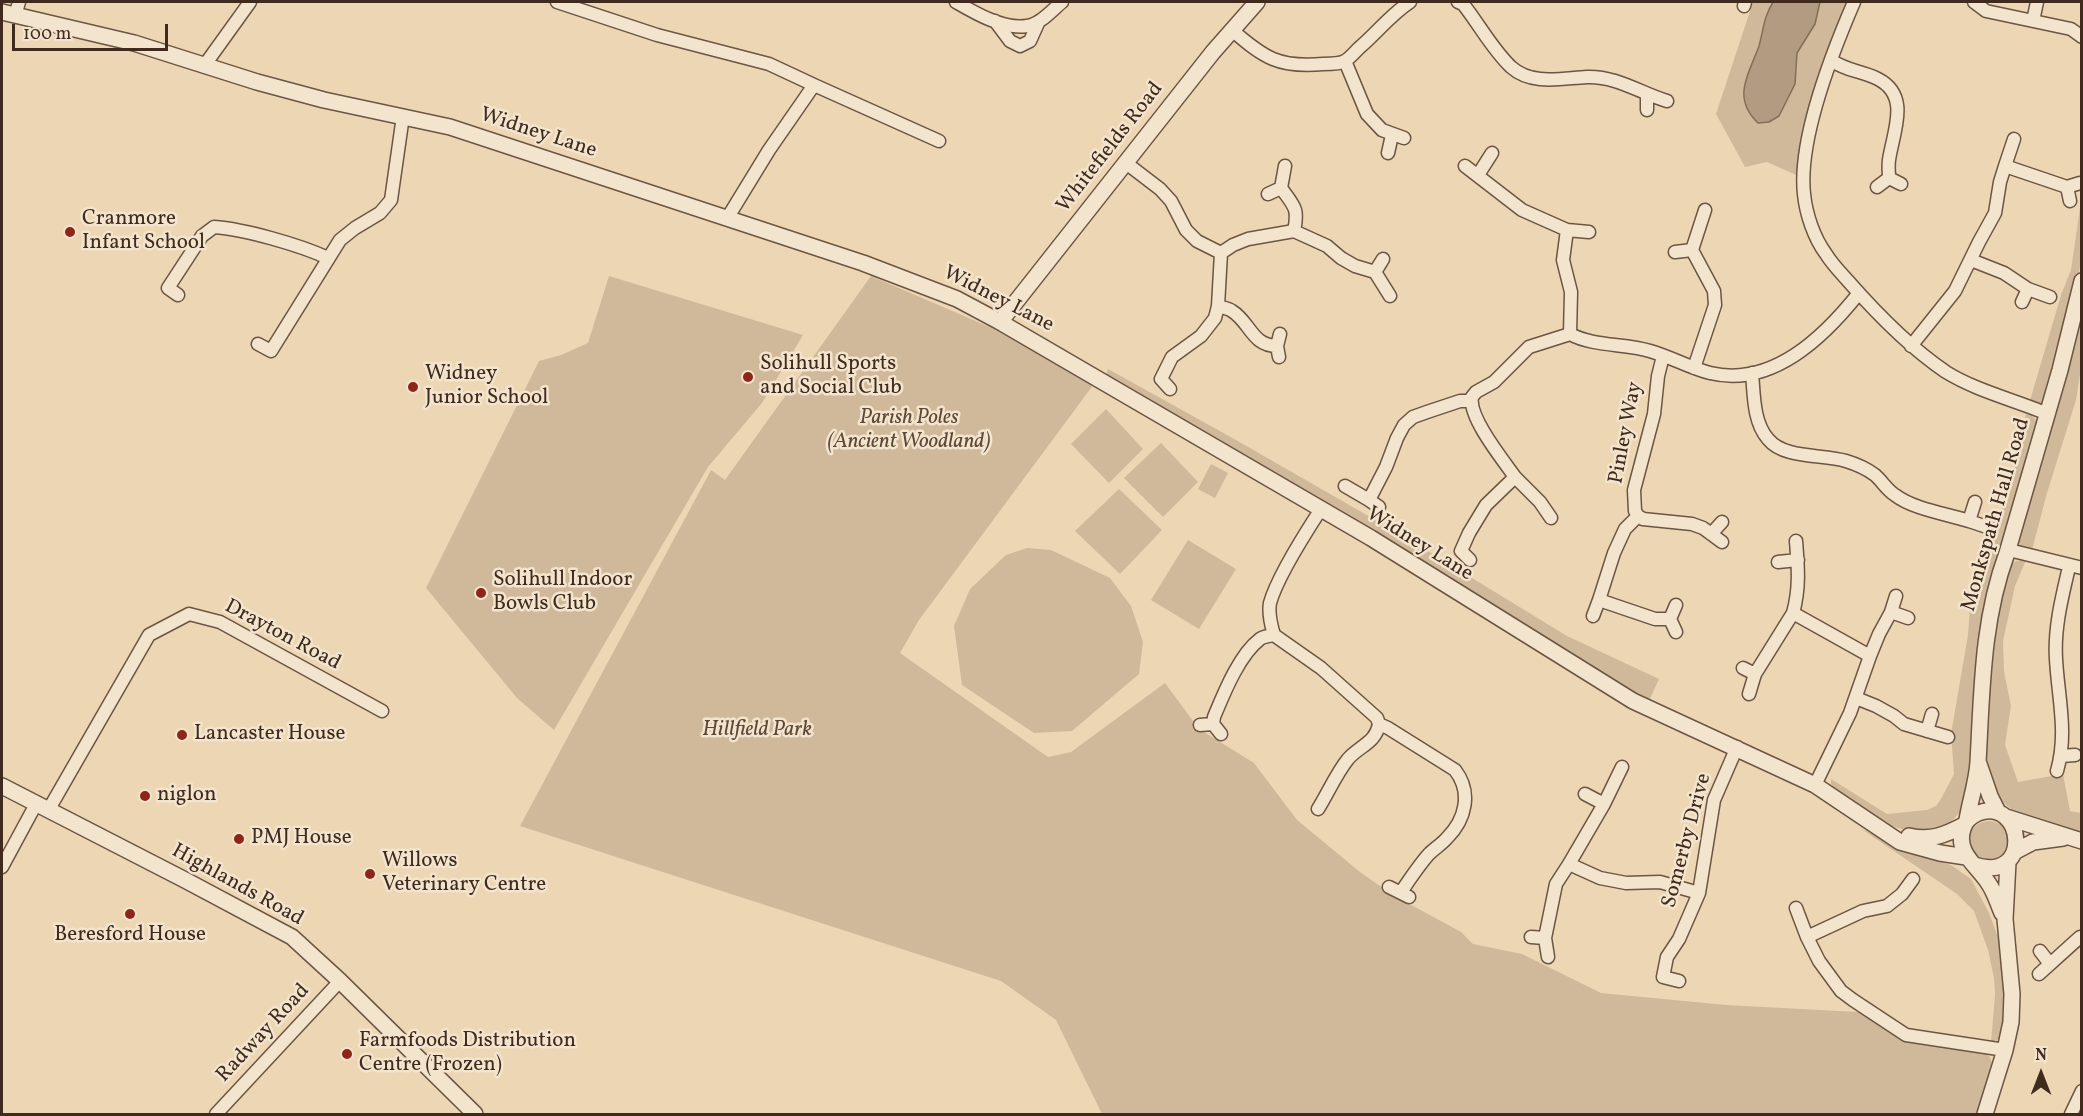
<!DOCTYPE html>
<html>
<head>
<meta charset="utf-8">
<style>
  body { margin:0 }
  #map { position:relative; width:2083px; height:1116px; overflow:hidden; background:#edd6b4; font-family:Vollkorn,serif }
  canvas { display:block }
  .frame { position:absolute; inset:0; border:3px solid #402a1d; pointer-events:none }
  .north { position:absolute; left:2011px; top:1044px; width:60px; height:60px; -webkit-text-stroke:4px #f3e4ce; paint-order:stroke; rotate:0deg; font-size:16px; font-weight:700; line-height:24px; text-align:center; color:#402a1d }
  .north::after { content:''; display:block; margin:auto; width:21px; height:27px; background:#402a1d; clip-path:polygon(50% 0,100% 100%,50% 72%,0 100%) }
  .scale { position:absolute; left:12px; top:24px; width:156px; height:27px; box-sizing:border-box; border:3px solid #402a1d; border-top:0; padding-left:8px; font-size:18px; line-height:21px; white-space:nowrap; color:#402a1d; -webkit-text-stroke:4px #f3e4ce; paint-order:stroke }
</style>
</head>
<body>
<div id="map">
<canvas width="2083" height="1116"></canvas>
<div class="frame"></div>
<div class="north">N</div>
<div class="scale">100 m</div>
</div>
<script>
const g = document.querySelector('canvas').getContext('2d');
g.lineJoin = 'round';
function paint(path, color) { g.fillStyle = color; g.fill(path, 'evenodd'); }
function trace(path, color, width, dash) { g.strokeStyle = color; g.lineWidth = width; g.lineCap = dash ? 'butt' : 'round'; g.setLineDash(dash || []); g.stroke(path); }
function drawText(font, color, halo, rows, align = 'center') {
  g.font = font + ' Vollkorn,serif'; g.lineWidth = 5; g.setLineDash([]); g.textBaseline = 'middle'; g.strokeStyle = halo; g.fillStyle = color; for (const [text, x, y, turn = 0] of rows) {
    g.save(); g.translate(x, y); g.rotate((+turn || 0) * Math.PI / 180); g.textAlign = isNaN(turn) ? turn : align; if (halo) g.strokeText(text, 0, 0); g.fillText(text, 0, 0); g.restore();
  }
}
paint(new Path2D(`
  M1753 2H1847L1826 52 1805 132 1796 175 1767 162 1745 167 1716 114Z
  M2081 201V261L2076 288 2043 405 2039 407 2029 404 2061 295 2071 270Z
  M609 276 803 335 762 403 708 467 554 730 517 698 426 588 539 361 561 355 588 343Z
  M871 276 992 328 1094 384 919 620 900 653 1048 757 1071 752 1165 683 1199 729 1254 763 1297 820 1360 872 1393 895 1461 932 1473 944 1522 954 1601 993 1726 1005 1858 1012 1903 1040 1985 1053 1990 1057 1994 1070 1980 1114H1102L1056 1020 1001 981 520 826 711 470 725 480Z
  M2081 310V368L2076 400 2047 493 2032 550 2020 547 2017 539Z
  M1108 369 1236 440 1405 537 1567 636 1659 679 1649 701 1538 636 1334 508 1106 375Z
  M1106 409 1143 449 1109 483 1071 444Z
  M2026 414 2031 415 2040 424 2004 540 1972 738 1966 791 1961 811 1951 822 1936 829 1908 831 1882 823 1836 791 1831 784V779L1887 814 1927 810 1936 806 1941 799 1954 774 1951 734 1968 635 1970 607 1989 550 1990 528 2009 496Z
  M1161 443 1198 482 1163 517 1124 478Z
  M1211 464 1228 473 1215 498 1198 489Z
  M1119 489 1162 530 1120 574 1075 531Z
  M1188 540 1236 569 1199 629 1151 600Z
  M1027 548 1051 550 1110 578 1131 606 1143 642 1139 674 1072 731 1034 733 962 685 954 626 970 589 1006 555Z
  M2026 560 2015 586 2003 641 2004 671 2011 706 2005 745 2018 782 2063 774 2070 811 2081 813V837L2017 814 2003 803 1988 777 1985 748 1991 641 2009 566 2016 561Z
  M1969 841a20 20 0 1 1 40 0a20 20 0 1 1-40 0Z
  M1860 828 1902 849 1951 865 1971 879 1989 913 1999 940 2004 966 2007 1002 2003 1033 2000 1039 1991 1042 1995 995 1994 978 1988 950 1974 911 1957 894Z`), '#d0b99a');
const water = new Path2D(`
  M1773 2H1820L1815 24 1797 53 1795 84 1779 116 1769 122 1758 123C1731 97 1749 74 1759 46 1764 28 1763 19 1773 2Z`);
paint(water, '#b29c81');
trace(water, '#846e59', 1.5);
const minor = new Path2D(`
  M557 2 657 35 769 64 814 85
  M956 2C975 13 1004 30 1027 26 1041 24 1052 10 1062 2
  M1458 2 1463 4C1479 24 1492 49 1511 67 1532 86 1563 78 1587 77 1617 76 1640 93 1667 101
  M1854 2C1832 53 1798 139 1804 194 1806 214 1814 238 1826 254 1832 264 1841 273 1849 282 1878 315 1909 347 1946 372 1975 390 2011 399 2043 412L2046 416
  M1974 2 1986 11 2071 29 2082 37
  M1744 6 1745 2
  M15 16 19 2
  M995 21 1010 41 1020 46 1030 41 1039 21
  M2033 21 2037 2
  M1232 30C1264 58 1279 68 1323 64 1329 64 1340 64 1345 61 1350 58 1355 52 1359 48 1377 33 1390 15 1410 2
  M1831 60C1848 72 1860 70 1878 79 1911 96 1893 132 1889 160 1888 166 1889 172 1889 178L1901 184
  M1345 61 1367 114 1382 130 1404 138
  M204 66 250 2
  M1647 95V110
  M1388 153 1392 135
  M1126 163 1160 189 1171 201 1186 230 1197 241 1221 253 1233 245 1248 239 1294 231 1327 246 1341 258 1355 266 1375 272 1390 296
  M1285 166 1281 188C1294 206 1299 208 1294 231
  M1465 166 1522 210 1567 230 1563 260 1571 292 1570 334
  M2005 166 2014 139
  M1478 175 1492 153
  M1877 187 1889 178
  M2067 187 2070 201
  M1268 194 1281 188
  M728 217 769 150 814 85 939 141
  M1567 230 1589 232
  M1692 250 1705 210
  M1675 252 1692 250 1714 291 1715 305 1694 368
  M1971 260 2004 273 2028 289 2050 297
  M1375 272 1383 259
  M178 295 168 288 202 236 214 227C244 229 300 245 328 258
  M2022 302 2028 289
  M1218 306C1223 308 1228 308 1232 311 1250 322 1252 346 1277 346
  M258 344 271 351 340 240 355 228 380 213 391 200 403 116
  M1911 346 1955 291 1979 242 1995 213 2000 182 2005 166 2067 187 2080 183
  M1279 357 1277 346 1280 334
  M1752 373C1754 394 1753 422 1768 439 1784 459 1822 454 1846 461 1856 464 1867 469 1875 475 1882 481 1887 490 1895 495 1913 509 1947 514 1969 521L1975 502
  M1170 389 1161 379 1172 357 1201 336 1215 318 1218 306 1221 253
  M1515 477 1540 502 1551 518
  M1345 486 1369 500 1386 467 1397 438 1404 425 1413 417 1427 412 1460 401H1471
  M1369 500 1379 507
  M1321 509C1306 532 1277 578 1270 603 1268 614 1271 625 1274 635L1321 668 1377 718 1379 724 1388 728 1455 770C1472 792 1466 819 1447 838 1442 844 1435 848 1429 854 1419 865 1410 879 1401 892
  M1638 516 1625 529 1614 553 1599 600 1655 619H1670L1676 605
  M1638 516 1635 511 1634 490 1654 414 1658 376 1663 356
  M1638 516 1643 519 1692 524 1703 528 1722 542
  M1969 521 1990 528
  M1711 534 1722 522
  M2007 553 2013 551 2082 568
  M1470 560 1461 551 1469 533 1486 505 1515 477C1503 460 1468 417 1472 397L1476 392 1494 382 1529 347 1570 334C1595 347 1624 343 1650 351 1671 357 1690 368 1710 373 1772 388 1824 337 1859 293
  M1778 562 1798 560
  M1891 612 1908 618
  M1793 613C1800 588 1798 566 1796 541
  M1593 616 1599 600
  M1670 619 1676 632
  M1743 668 1755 674 1793 613 1870 656
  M1749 694 1755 674
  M1856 698 1876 706 1894 716 1904 724 1948 737
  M1213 724 1221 734
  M1200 725 1213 724 1214 717C1224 693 1239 655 1260 639 1264 636 1270 636 1274 635
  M1927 731 1932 714
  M2061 756 2075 755
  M2057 771C2068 733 2058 697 2056 659 2054 628 2062 597 2069 567
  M1815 785 1850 713 1870 656 1879 634 1891 612 1896 596
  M1585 794 1604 804
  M49 809 149 635 189 614 220 622 382 711
  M1318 809C1328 793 1336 774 1348 759 1359 746 1376 743 1379 724
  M1569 864 1604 804 1622 767
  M2 867 36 804
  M1389 887 1409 897
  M1796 908 1807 937 1819 961 1841 991 1853 1000 1906 1035 2005 1050
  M1531 937 1545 938
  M1807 937 1863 911 1887 906 1902 894 1913 879
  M2040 951 2050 964
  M1548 957 1545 938 1556 884 1569 864 1600 878 1626 883 1660 882 1699 893
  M2039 974 2080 937
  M1679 981 1663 977 1667 957 1679 939 1699 893 1714 800 1737 747
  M216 1114 340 981
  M2071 1114 2082 1091`);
const tertiary = new Path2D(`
  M2 12 134 43 257 82 324 100 450 127 863 263 957 299 1000 322 1371 538 1633 701 1815 785 1900 842 1940 853 1966 857
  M1000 322 1213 52 1257 2
  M1979 764 1990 796 1998 812
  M2 786 185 880 292 937 340 981 475 1114
  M2006 817 2082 841
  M1967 820C1970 801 1977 781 1978 762 1982 691 1982 620 2007 553L2060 370 2082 281
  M1909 836C1931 841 1945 835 1964 825
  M2014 852 2033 842 2063 838
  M1974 865C2034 884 2024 796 1978 813 1971 816 1965 821 1963 829 1955 853 1978 866 1989 884 1995 893 1998 904 2002 913
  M1985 1114 2005 1050 2011 1022 2012 994 2005 919 2008 862`);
trace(minor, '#6b5543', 15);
trace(tertiary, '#6b5543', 18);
trace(minor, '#f3e4ce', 12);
trace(tertiary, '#f3e4ce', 15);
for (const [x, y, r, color] of [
  [70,232,6,"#8f2418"],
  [748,377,6,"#8f2418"],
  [413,387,6,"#8f2418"],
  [481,593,6,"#8f2418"],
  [182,735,6,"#8f2418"],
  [145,796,6,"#8f2418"],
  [239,839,6,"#8f2418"],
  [370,874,6,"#8f2418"],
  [130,914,6,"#8f2418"],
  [347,1054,6,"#8f2418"]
]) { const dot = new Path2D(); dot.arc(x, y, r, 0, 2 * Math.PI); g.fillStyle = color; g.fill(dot); trace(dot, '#f3e4ce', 2); }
drawText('21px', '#402a1d', '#f3e4ce', [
  ["Widney Lane",538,134,18],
  ["Whitefields Road",1111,148,-52],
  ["Widney Lane",998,300,27],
  ["Pinley Way",1627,433,-79],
  ["Monkspath Hall Road",1997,515,-74],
  ["Widney Lane",1419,545,32],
  ["Drayton Road",282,636,28],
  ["Somerby Drive",1688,841,-75],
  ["Highlands Road",237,886,29],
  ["Radway Road",264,1034,-47]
]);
drawText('21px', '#402a1d', '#f3e4ce', [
  ["Cranmore",82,220],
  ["Infant School",82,244],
  ["Solihull Sports",760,365],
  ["and Social Club",760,389],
  ["Widney",425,375],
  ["Junior School",425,399],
  ["Solihull Indoor",493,581],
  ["Bowls Club",493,605],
  ["Lancaster House",194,735],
  ["niglon",157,796],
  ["PMJ House",251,839],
  ["Willows",382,862],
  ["Veterinary Centre",382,886],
  ["Beresford House",130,936,"center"],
  ["Farmfoods Distribution",359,1042],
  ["Centre (Frozen)",359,1066]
], 'left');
drawText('italic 21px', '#5d4736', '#f3e4ce', [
  ["Parish Poles",909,419],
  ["(Ancient Woodland)",909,443],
  ["Hillfield Park",757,731]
]);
</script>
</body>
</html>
